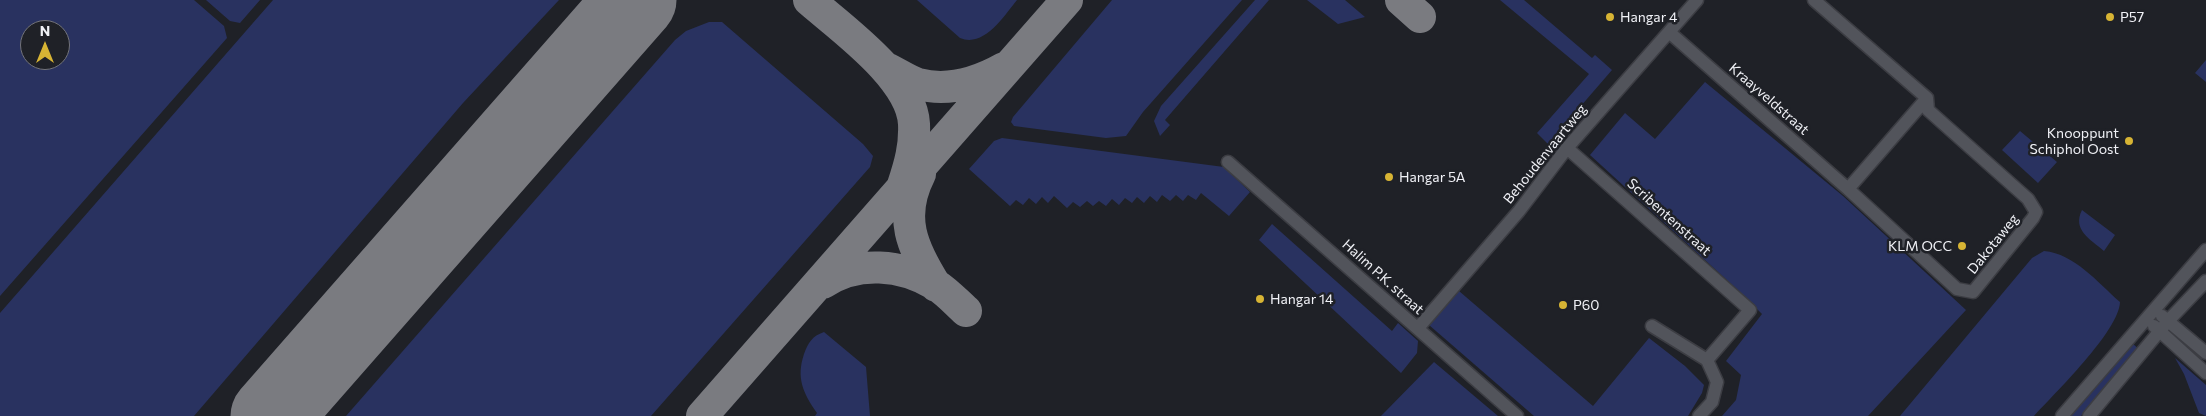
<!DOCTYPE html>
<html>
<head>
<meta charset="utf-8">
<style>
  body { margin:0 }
  #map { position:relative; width:2206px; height:416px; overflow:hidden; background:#1f2127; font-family:Commissioner,sans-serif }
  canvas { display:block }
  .north { position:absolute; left:20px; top:20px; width:50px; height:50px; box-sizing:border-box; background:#1f2127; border:1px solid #73747a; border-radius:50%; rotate:0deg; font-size:14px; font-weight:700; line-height:20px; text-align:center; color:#f0f1f6 }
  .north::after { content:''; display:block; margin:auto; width:18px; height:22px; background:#d7b434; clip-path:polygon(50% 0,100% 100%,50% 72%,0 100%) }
</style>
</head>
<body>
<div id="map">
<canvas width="2206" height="416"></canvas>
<div class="north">N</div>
</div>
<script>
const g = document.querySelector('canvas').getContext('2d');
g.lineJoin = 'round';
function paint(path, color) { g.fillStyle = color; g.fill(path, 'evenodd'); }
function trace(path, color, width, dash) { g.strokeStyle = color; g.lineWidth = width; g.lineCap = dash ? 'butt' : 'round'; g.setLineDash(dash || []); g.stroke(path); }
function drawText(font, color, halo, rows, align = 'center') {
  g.font = font + ' Commissioner,sans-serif'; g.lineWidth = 5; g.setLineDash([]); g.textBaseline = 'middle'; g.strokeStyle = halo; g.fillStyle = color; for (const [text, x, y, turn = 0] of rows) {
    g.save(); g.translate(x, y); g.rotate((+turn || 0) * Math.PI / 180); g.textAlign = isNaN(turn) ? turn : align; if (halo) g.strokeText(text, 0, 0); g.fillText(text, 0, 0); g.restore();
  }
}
paint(new Path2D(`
  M0 0H194L224 26 227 38 0 296ZM30 30H60V60H30Z
  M206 0H260L240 23 230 21Z
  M273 0H559L463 103 194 416H0V313Z
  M917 0H1017C1004 16 984 48 960 38Z
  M1112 0H1242L1143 112 1126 136 1106 138 1014 126 1011 122 1013 117Z
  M1255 0H1269L1165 120 1170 125 1160 136 1154 121 1161 106Z
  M1307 0H1345L1365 17 1338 24Z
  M1500 0H1524L1592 58 1595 55 1612 70 1548 144 1537 133 1589 74Z
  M709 22H722L863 144 873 156 870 167 651 416H346L675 40 686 31Z
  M2206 60V82L2195 73Z
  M1705 82 1843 196 1966 310 1868 416H1722L1736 400 1741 375 1726 361 1762 314 1740 292 1590 155 1625 113 1655 139Z
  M2020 131 2057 162 2038 183 2002 150Z
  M1002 138 1224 167 1250 192 1229 216 1201 193 1196 200 1188 195 1183 201 1176 195 1170 201 1162 195 1157 202 1150 196 1144 203 1137 197 1132 203 1125 198 1119 205 1112 199 1106 206 1099 201 1093 206 1087 201 1080 207 1073 202 1067 208 1054 196 1048 203 1042 197 1036 204 1029 198 1023 205 1016 200 1010 206 969 169 994 141Z
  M2082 210 2115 235 2104 251C2090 239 2072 230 2082 210Z
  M1272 224 1392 331 1398 323 1418 341 1417 353 1401 373 1259 240Z
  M2044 251C2075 254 2097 282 2120 302 2119 331 2055 393 2034 416H1900L2032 258Z
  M1459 291 1593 406 1649 338 1685 366 1704 385 1702 393 1688 416H1534L1429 325Z
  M824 332 866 367 870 416H815L817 413C803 393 796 378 804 354 808 343 812 336 824 332Z
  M2133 344 2139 349 2081 416H2069Z
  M2175 358 2206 385V416L2199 413 2184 374Z
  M1434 362 1498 416H1381Z`), '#293260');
trace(new Path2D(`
  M809 0C841 28 912 78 914 124 915 146 910 164 903 185
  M1401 0 1420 17
  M886 68C897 73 907 80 918 84 948 92 979 82 1004 68
  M920 174C898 217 912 248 936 286
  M823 283C857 260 902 264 936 285 947 292 956 302 966 311
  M702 416 1067 0`), '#7a7b80', 32);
trace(new Path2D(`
  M271 416 636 0`), '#7a7b80', 81);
const minor = new Path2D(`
  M1814 0 1927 98
  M1669 32 1848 189 1957 289 1973 292 2033 218 2036 212 2028 199 1928 110 1927 98
  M1567 148 1750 310 1707 360
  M1228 162 1517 416
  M1848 189 1927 98
  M2162 316 2206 353
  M1652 326 1707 360 1717 382 1712 402 1699 416
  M2154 326 2206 373
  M1418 328 1519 211 1567 148 1697 0
  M2062 416 2206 250
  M2089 416 2168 321 2206 281`);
trace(minor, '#3c3d43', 15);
trace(minor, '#52545b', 12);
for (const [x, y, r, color] of [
  [1610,17,5,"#d7b434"],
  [2110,17,5,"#d7b434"],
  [2129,141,5,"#d7b434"],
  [1389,177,5,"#d7b434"],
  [1962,246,5,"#d7b434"],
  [1260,299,5,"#d7b434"],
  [1563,305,5,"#d7b434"]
]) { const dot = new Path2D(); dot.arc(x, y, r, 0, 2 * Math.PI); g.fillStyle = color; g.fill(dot); trace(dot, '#1f2127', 2); }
drawText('14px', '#f0f1f6', '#1f2127', [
  ["Hangar 4",1620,17],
  ["P57",2120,17],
  ["Knooppunt",2119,133,"right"],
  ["Schiphol Oost",2119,149,"right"],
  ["Hangar 5A",1399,177],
  ["KLM OCC",1952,246,"right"],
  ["Hangar 14",1270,299],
  ["P60",1573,305]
], 'left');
drawText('14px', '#f0f1f6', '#1f2127', [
  ["Kraayveldstraat",1769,99,41],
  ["Behoudenvaartweg",1545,154,-51],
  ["Scribentenstraat",1669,217,42],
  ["Dakotaweg",1993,244,-51],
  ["Halim P.K. straat",1383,277,42]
]);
</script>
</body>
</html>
